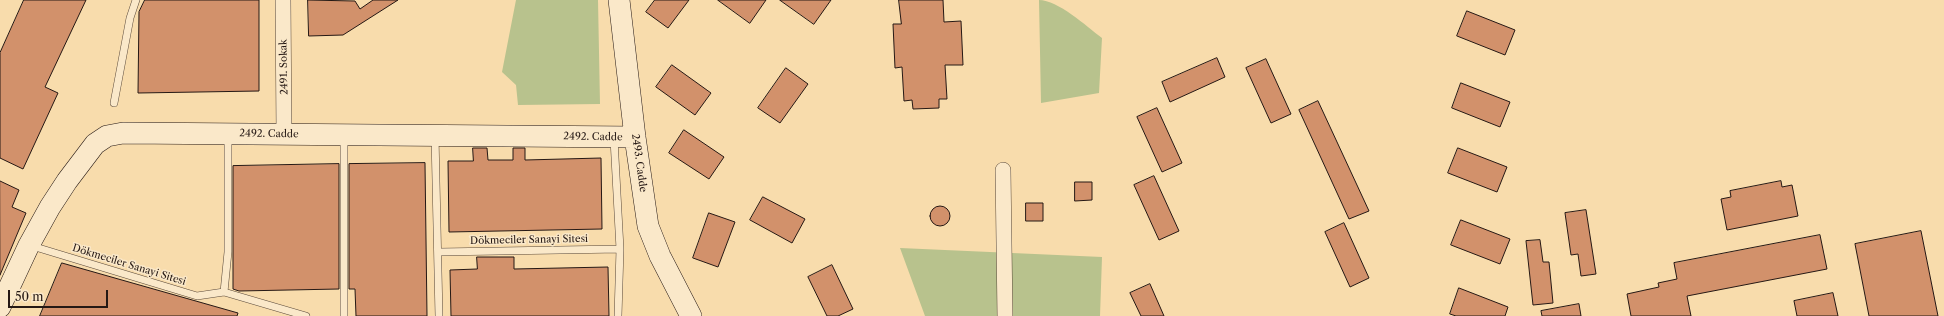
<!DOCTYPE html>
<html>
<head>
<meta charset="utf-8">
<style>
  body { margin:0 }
  #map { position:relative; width:1944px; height:316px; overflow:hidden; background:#f8dcac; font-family:"Libre Caslon Text",serif }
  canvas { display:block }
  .scale { position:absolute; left:8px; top:290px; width:100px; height:18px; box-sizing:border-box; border:2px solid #251814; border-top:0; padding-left:5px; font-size:12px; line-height:14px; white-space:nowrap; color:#251814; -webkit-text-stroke:3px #fae8c9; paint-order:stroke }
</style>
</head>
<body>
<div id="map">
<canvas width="1944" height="316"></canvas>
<div class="scale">50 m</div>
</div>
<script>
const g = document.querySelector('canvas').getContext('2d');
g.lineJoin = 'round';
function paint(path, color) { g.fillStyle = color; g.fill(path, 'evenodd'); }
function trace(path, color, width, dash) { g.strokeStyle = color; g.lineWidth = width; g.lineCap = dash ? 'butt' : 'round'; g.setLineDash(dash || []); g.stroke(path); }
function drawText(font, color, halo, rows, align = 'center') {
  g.font = font + ' "Libre Caslon Text",serif'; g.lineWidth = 3; g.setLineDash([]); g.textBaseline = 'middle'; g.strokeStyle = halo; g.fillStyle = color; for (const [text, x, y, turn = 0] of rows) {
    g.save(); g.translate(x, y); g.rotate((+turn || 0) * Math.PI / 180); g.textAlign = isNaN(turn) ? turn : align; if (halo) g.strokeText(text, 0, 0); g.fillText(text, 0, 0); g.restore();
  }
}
paint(new Path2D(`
  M516 0H598L600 104 518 105 516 85 502 72Z
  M1039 0C1058 0 1086 26 1102 38L1099 93 1041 103Z
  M900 248 1102 257 1100 316H925Z`), '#b8c28d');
const building = new Path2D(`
  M24 0H86L45 87 58 93 23 169 0 158V53Z
  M145 0H259V91L138 93 139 12Z
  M308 0 355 1 360 9 373 0H398L343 35 309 36Z
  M655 0H689L668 28 646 12Z
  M718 0H766L750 23Z
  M780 0H831L814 24Z
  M899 0H943L944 22 961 21 963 65H945L947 99H939V108L913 109 912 100 904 101 902 67 895 68 893 24H901Z
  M1467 11 1515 30 1505 55 1457 36Z
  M1217 58 1225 77 1170 102 1162 82Z
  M1266 59 1291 114 1271 123 1246 68Z
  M672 65 711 93 695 115 656 87Z
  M786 68 808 84 780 123 758 108Z
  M1461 83 1510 102 1500 127 1452 108Z
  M1318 101 1369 211 1349 219 1299 110Z
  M1157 108 1182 163 1162 172 1137 117Z
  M684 130 724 157 709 179 669 153Z
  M473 148H487L488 160H513V148H525V160L601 158 602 229 449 232 448 161H473Z
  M1458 148 1507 167 1497 192 1448 173Z
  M425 163 427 316H356L355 289H349V164Z
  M339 164V289L239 291 233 289V166Z
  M1154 176 1179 231 1159 240 1134 185Z
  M0 181 19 190 12 207 26 213 0 275Z
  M1781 181 1782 187 1792 185 1798 216 1727 230 1721 199 1731 197 1730 191Z
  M1075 182H1092V200L1075 201Z
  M763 197 805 219 792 243 750 220Z
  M1026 203H1043V221H1026Z
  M930 216a10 10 0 1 1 20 0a10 10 0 1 1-20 0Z
  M1586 210 1596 274 1581 276 1578 254 1571 255 1565 213Z
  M709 213 735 222 718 267 693 258Z
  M1461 220 1510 239 1500 264 1451 245Z
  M1344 223 1369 278 1350 287 1325 232Z
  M1921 231 1938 316H1869L1855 244Z
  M1820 235 1827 269 1687 296 1691 316H1631L1627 294 1659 287 1658 283 1677 279 1674 263Z
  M1540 240 1543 262H1549L1553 303 1533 305 1526 241Z
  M477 257H514V269L608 267 609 316H451L450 270 477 269Z
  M62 263 238 313 237 316H40Z
  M832 265 853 309 838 316H827L808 277Z
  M1150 284 1164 316H1141L1130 293Z
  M1459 288 1508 307 1505 316H1456L1450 314Z
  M1833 293 1838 316H1797L1794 301Z
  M1579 304 1581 316H1542L1541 311Z`);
paint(building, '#d2916b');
trace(building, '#251814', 1);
const lane = new Path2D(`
  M114 103 130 18 136 0
  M228 135V252L224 292 306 316
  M435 136 439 316
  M344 137V316
  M614 139 620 249 618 316
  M32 246 197 296 224 292
  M439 252 620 249`);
const street = new Path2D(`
  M283 0 284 134
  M1003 170 1005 316`);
const secondary = new Path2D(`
  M619 0 635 137 648 226 660 256 691 316
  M0 307 29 245 50 207 67 181 95 144 107 136 123 133 635 137`);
trace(lane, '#5a493a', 8);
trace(street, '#5a493a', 16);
trace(secondary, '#251814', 22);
trace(lane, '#fae8c9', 7);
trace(street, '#fae8c9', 15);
trace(secondary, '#fae8c9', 21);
drawText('10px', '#251814', '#fae8c9', [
  ["2491. Sokak",284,67,-91],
  ["2492. Cadde",269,134,1],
  ["2492. Cadde",593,137,1],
  ["2493. Cadde",639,163,82],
  ["Dökmeciler Sanayi Sitesi",529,240,-1],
  ["Dökmeciler Sanayi Sitesi",129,265,17]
]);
</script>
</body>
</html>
